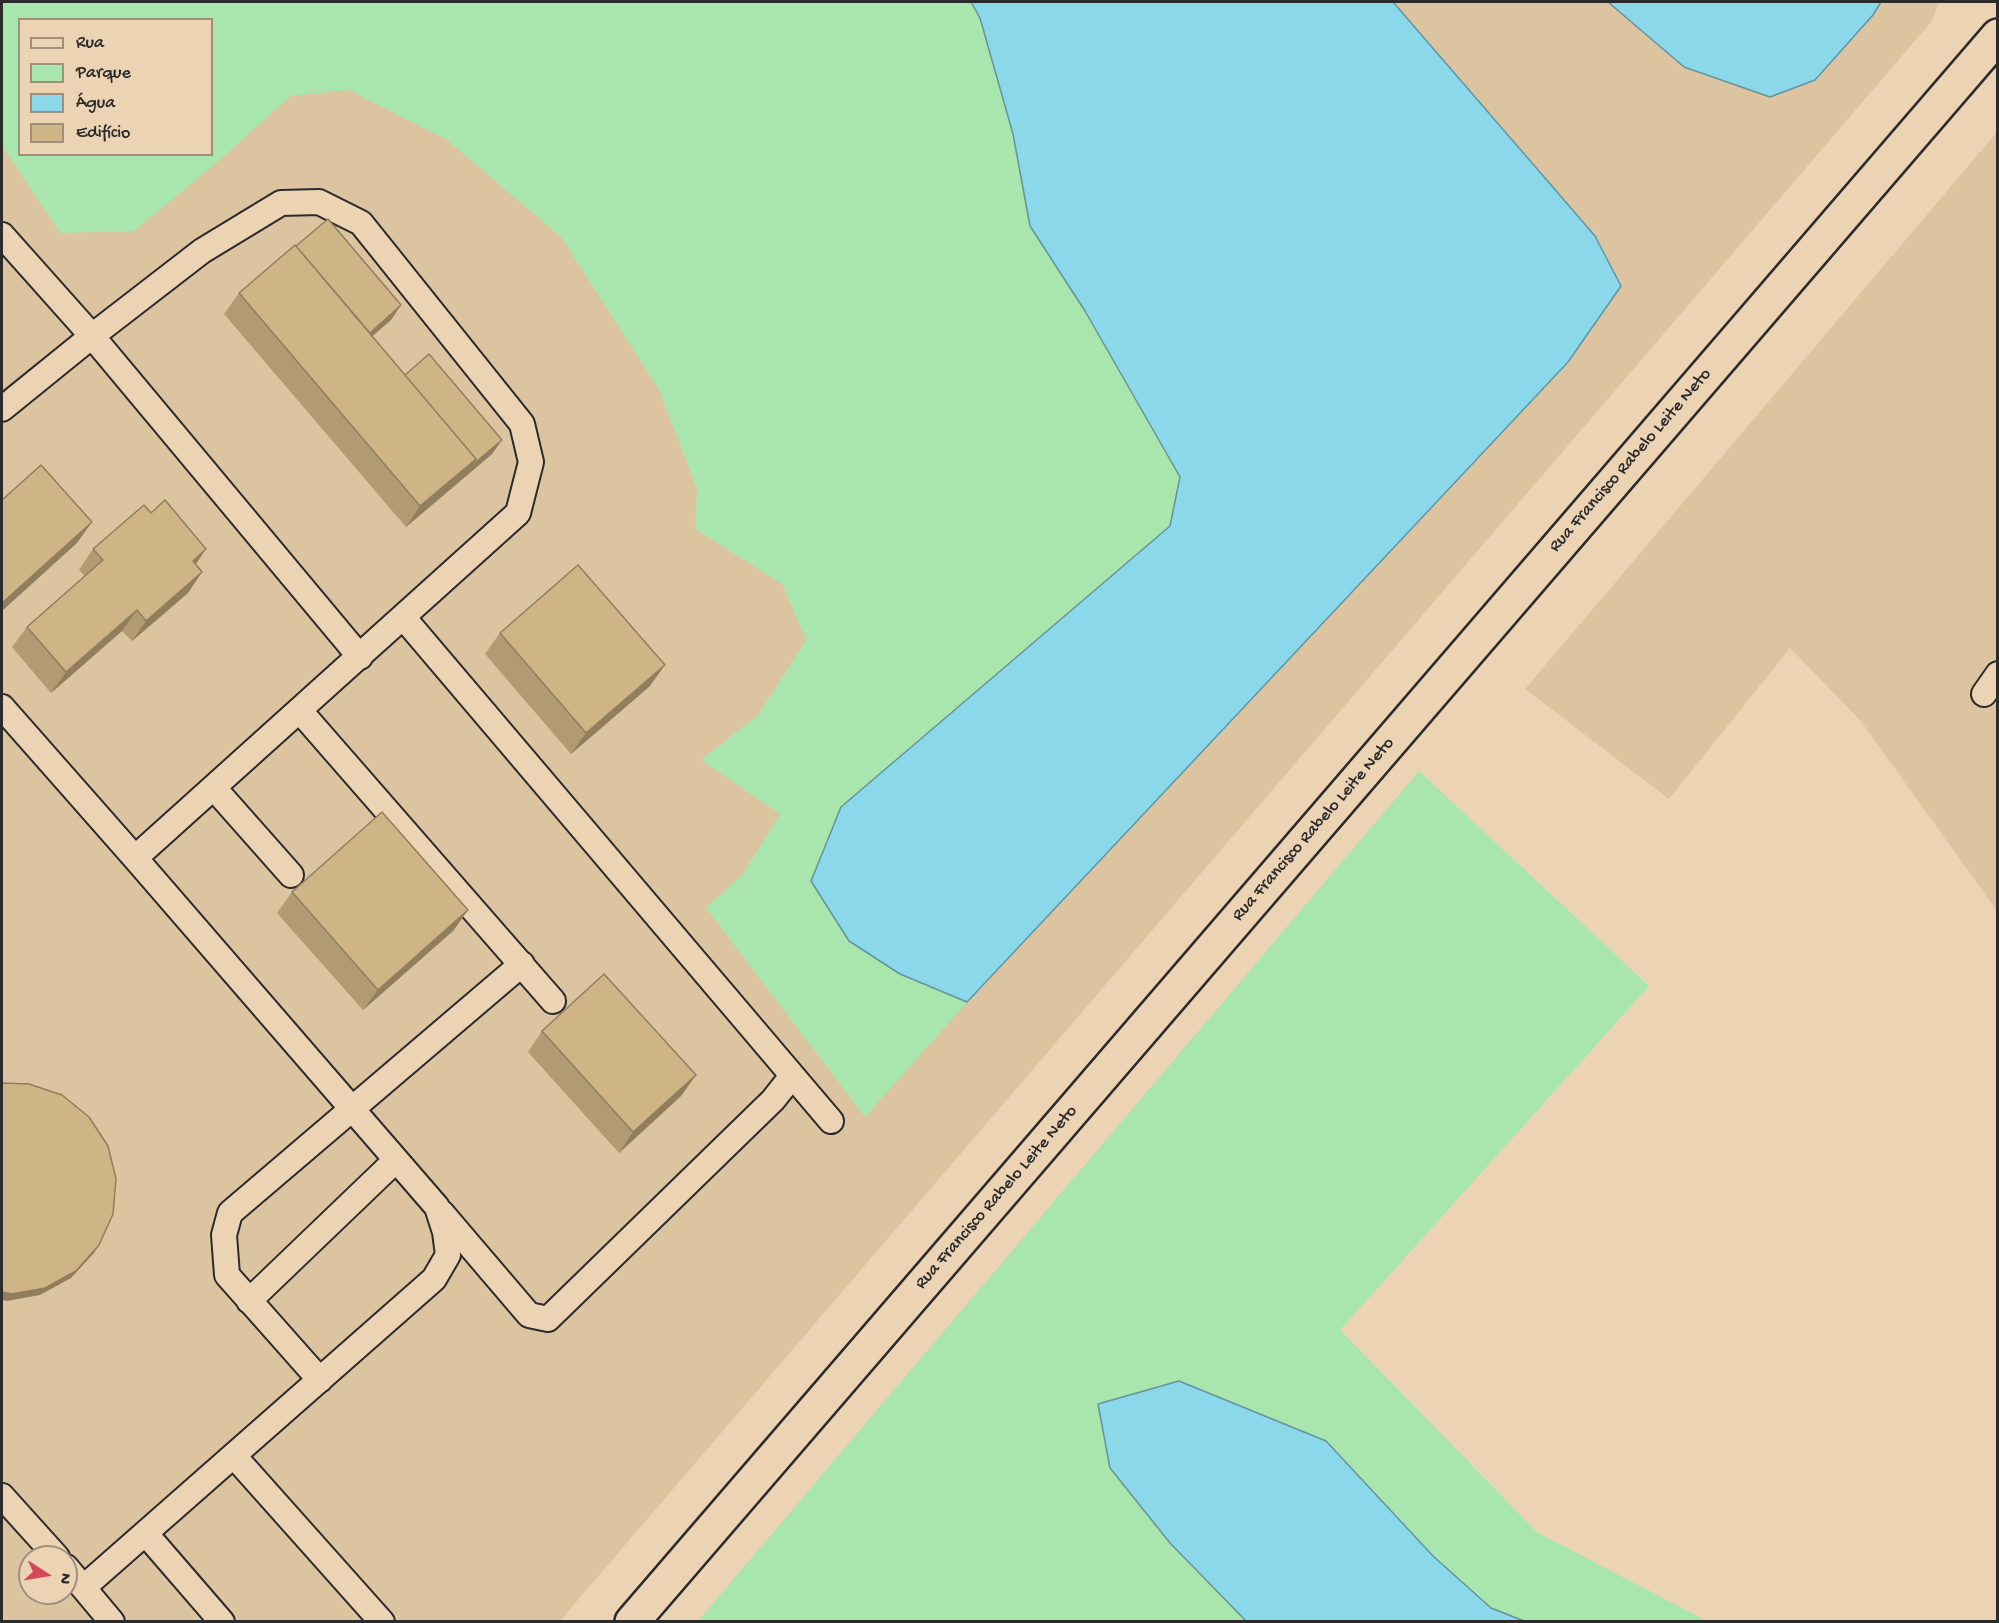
<!DOCTYPE html>
<html>
<head>
<meta charset="utf-8">
<style>
  body { margin:0 }
  #map { position:relative; width:1999px; height:1623px; overflow:hidden; background:#ecd3b4; font-family:"Gochi Hand",sans-serif }
  canvas { display:block }
  .frame { position:absolute; inset:0; border:3px solid #2b2b2b; pointer-events:none }
  .legend { position:absolute; left:18px; top:18px; width:195px; height:138px; box-sizing:border-box; background:#ecd3b4; border:2px solid #9f907d; margin:0; padding:8px 10px; list-style:none; font-size:18px; color:#2b2b2b }
  .legend li { display:flex; align-items:center; gap:12px; height:30px }
  .legend b { width:30px; border:2px solid #9f907d }
  .north { position:absolute; left:18px; top:1545px; width:60px; height:60px; box-sizing:border-box; background:#ecd3b4; border:2px solid #9f907d; border-radius:50%; rotate:102deg; font-size:16px; font-weight:700; line-height:24px; text-align:center; color:#2b2b2b }
  .north::after { content:''; display:block; margin:auto; width:21px; height:27px; background:#d1495b; clip-path:polygon(50% 0,100% 100%,50% 72%,0 100%) }
</style>
</head>
<body>
<div id="map">
<canvas width="1999" height="1623"></canvas>
<div class="frame"></div>
<ul class="legend">
<li><b style="height:8px;background:#ecd3b4"></b>Rua</li>
<li><b style="height:16px;background:#a8e6ad"></b>Parque</li>
<li><b style="height:16px;background:#8bd8ea"></b>Água</li>
<li><b style="height:16px;background:#cfb486"></b>Edifício</li>
</ul>
<div class="north">N</div>
</div>
<script>
const g = document.querySelector('canvas').getContext('2d');
g.lineJoin = 'round';
function paint(path, color) { g.fillStyle = color; g.fill(path, 'evenodd'); }
function trace(path, color, width, dash) { g.strokeStyle = color; g.lineWidth = width; g.lineCap = dash ? 'butt' : 'round'; g.setLineDash(dash || []); g.stroke(path); }
function drawText(font, color, halo, rows, align = 'center') {
  g.font = font + ' "Gochi Hand",sans-serif'; g.lineWidth = 4.5; g.setLineDash([]); g.textBaseline = 'middle'; g.strokeStyle = halo; g.fillStyle = color; for (const [text, x, y, turn = 0] of rows) {
    g.save(); g.translate(x, y); g.rotate((+turn || 0) * Math.PI / 180); g.textAlign = isNaN(turn) ? turn : align; if (halo) g.strokeText(text, 0, 0); g.fillText(text, 0, 0); g.restore();
  }
}
paint(new Path2D(`
  M2 2H1939L1931 22 560 1621 2 1622ZM20 20H212V154H20ZM30 1557H66V1593H30Z
  M1997 132V911L1860 720 1790 648 1669 799 1525 689Z`), '#dcc4a1');
paint(new Path2D(`
  M2 2H971L980 18 1013 134 1030 226 1085 311 1180 477 1170 526 841 807 900 974 967 1002 865 1117 706 908 742 875 780 814 701 760 758 715 806 640 782 584 695 529 697 489 659 390 561 237 447 140 349 90 290 96 222 158 134 231 60 233 2 146ZM20 20H212V154H20Z
  M1419 771 1649 986 1340 1330 1538 1533 1707 1621 697 1622Z`), '#a8e6ad');
const water = new Path2D(`
  M971 2H1393L1595 236 1621 286 1568 362 967 1002 900 974 849 941 811 881 841 807 1170 526 1180 477 1085 311 1030 226 1013 134 980 18Z
  M1608 2H1881L1873 15 1815 80 1770 97 1684 67Z
  M1179 1381 1326 1441 1433 1556 1491 1608 1524 1621H1246L1170 1543 1110 1468 1098 1404Z`);
paint(water, '#8bd8ea');
trace(water, '#65939e', 1.5);
const lane = new Path2D(`
  M2 235 92 336 360 657
  M2 409 92 336 202 251 281 203 319 202 361 223 522 424 531 462 518 513 135 858
  M403 617 831 1121
  M1984 694 1998 674
  M2 707 135 858 437 1207 445 1232 448 1255 434 1279 84 1587
  M300 711 553 1001
  M214 788 291 875
  M442 1213 529 1315 548 1319 773 1100 792 1076
  M249 1301 396 1160
  M320 1380 227 1275 224 1235 230 1213 522 964
  M234 1456 382 1622
  M2 1496 57 1557
  M146 1534 222 1622
  M66 1567 112 1622`);
const secondary = new Path2D(`
  M632 1622 1998 36`);
trace(lane, '#2b2b2b', 28);
trace(secondary, '#2b2b2b', 38);
trace(lane, '#ecd3b4', 24);
trace(secondary, '#ecd3b4', 33);
paint(new Path2D(`
  M296 246 401 305 391 320 372 336 405 375 492 454 406 527 224 314 239 293Z
  M93 549 195 564 202 572 188 593 132 641 122 631 51 693 12 647 27 627 85 576 79 570Z
  M500 633 650 686 571 754 485 654Z
  M292 892 468 910 453 931 363 1010 277 913Z
  M542 1031 696 1075 681 1096 619 1153 528 1052Z`), '#b29b73');
paint(new Path2D(`
  M401 305 391 320 354 352 364 338Z
  M502 440 492 454 406 527 420 506 476 459Z
  M92 522 77 543 2 611V603Z
  M206 549 192 570 193 561Z
  M202 572 188 593 132 641 146 621Z
  M137 610 122 631 51 693 66 672Z
  M665 665 650 686 571 754 586 733Z
  M468 910 453 931 363 1010 378 990Z
  M696 1075 681 1096 619 1153 633 1132Z
  M99 1245 94 1253 71 1278 40 1295 7 1301 2 1300V1292Z`), '#917e5e');
const building = new Path2D(`
  M328 219 401 305 370 333 296 246Z
  M295 245 476 459 420 506 239 293Z
  M429 354 502 440 471 466 476 459 405 375Z
  M41 465 92 522 2 603V500Z
  M165 500 206 549 193 561 202 572 146 621 137 610 66 672 27 627 103 560 93 549 144 505 151 513Z
  M578 565 665 665 586 733 500 633Z
  M382 812 468 910 378 990 292 892Z
  M604 974 696 1075 633 1132 542 1031Z
  M2 1083 29 1084 62 1095 89 1117 108 1146 116 1179 113 1214 99 1245 76 1271 45 1288 12 1294 2 1292Z`);
paint(building, '#cfb486');
trace(building, '#917e5e', 1.5);
drawText('18px', '#2b2b2b', '#ecd3b4', [
  ["Rua Francisco Rabelo Leite Neto",1631,461,-49],
  ["Rua Francisco Rabelo Leite Neto",1314,830,-49],
  ["Rua Francisco Rabelo Leite Neto",997,1198,-49]
]);
</script>
</body>
</html>
